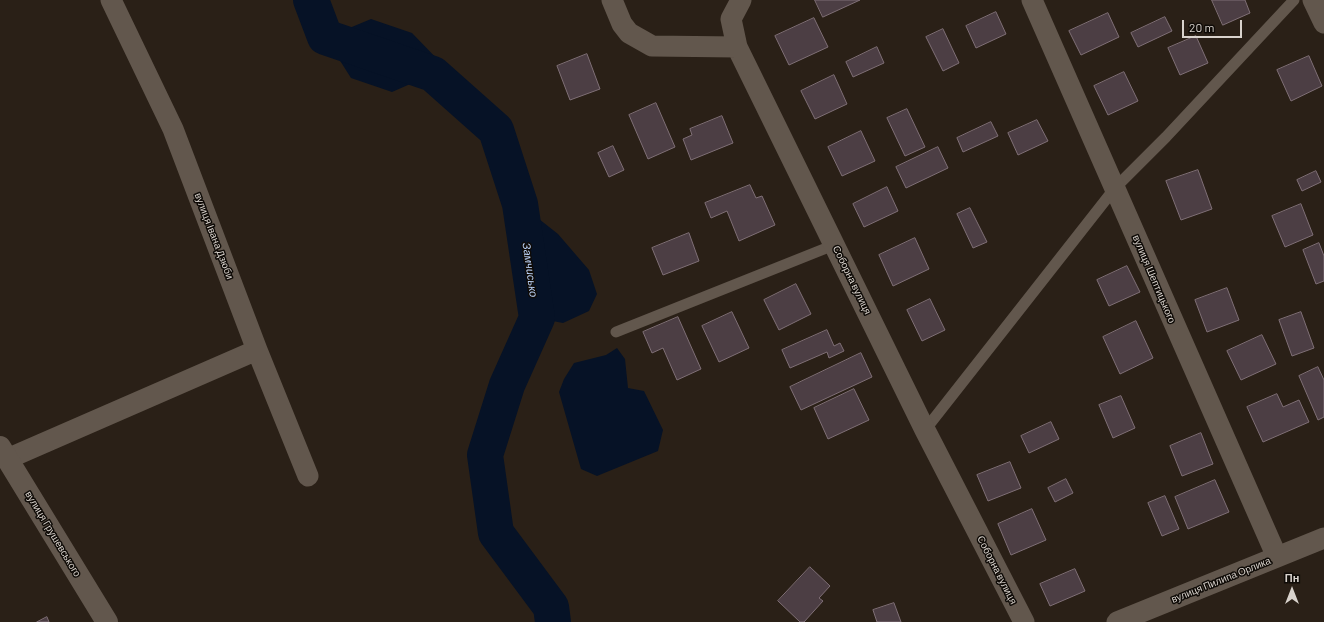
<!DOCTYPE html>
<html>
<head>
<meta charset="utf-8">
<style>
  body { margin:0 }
  #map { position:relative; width:1324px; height:622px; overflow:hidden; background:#2a2017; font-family:Barlow,sans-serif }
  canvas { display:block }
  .north { position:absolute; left:1272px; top:570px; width:40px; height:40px; -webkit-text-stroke:3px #0f0b07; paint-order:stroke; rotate:0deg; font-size:11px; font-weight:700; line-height:16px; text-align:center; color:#d9d3cd }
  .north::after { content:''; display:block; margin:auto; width:14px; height:18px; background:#d9d3cd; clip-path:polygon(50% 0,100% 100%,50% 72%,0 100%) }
  .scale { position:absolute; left:1182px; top:20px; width:60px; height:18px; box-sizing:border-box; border:2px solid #d9d3cd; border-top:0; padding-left:5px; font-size:12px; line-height:14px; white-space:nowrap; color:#d9d3cd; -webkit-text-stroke:3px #0f0b07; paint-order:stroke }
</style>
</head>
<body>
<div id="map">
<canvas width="1324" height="622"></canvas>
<div class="north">Пн</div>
<div class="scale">20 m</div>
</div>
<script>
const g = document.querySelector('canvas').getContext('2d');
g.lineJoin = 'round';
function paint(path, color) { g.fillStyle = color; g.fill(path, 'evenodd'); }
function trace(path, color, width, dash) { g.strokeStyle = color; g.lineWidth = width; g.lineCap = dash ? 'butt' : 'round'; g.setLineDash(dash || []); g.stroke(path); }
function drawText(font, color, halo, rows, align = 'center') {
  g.font = font + ' Barlow,sans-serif'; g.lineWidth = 3; g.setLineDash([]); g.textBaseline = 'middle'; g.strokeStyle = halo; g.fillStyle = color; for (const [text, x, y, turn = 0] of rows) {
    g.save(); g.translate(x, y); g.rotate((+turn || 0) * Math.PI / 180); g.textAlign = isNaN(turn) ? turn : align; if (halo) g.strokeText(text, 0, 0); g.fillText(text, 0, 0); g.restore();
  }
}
paint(new Path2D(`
  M371 19 412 33 443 65 433 74 392 92 351 78 325 37 334 30 347 29Z
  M520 204 558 234 589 270 597 294 589 311 563 323 537 318 518 251Z
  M617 348 625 359 628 388 644 391 663 430 658 451 597 476 581 469 559 392 564 379 574 363 606 355Z`), '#061226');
trace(new Path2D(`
  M311 0 325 37 433 74 496 130 520 204 537 318 507 385 485 455 496 533 551 607 553 622`), '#061226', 36);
const building = new Path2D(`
  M815 0H860L823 17Z
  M1212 0H1245L1250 13 1223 25Z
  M996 12 1006 34 976 48 966 26Z
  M1108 13 1119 37 1081 55 1069 31Z
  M1165 17 1172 31 1138 47 1131 33Z
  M814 18 828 47 789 65 775 36Z
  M943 29 959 63 943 71 926 37Z
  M1196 36 1208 63 1180 75 1168 48Z
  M877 47 884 63 853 77 846 62Z
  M587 54 600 89 570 100 557 66Z
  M1309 56 1322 86 1291 101 1277 70Z
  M1124 72 1138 101 1108 115 1094 86Z
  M834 75 847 104 815 119 801 91Z
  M656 103 675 147 648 159 629 115Z
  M907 109 925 147 905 156 887 118Z
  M722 116 733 143 691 160 683 139 692 135 690 129Z
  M1037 120 1048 141 1018 155 1008 133Z
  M991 122 998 136 963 152 957 138Z
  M861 131 875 161 842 176 828 147Z
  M613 146 624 170 609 177 598 153Z
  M938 147 948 168 906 188 896 167Z
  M1198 170 1212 209 1181 220 1166 181Z
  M1316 171 1321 182 1302 191 1297 180Z
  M750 185 756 198 762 196 775 225 739 241 727 211 711 218 705 203Z
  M887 187 898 211 864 227 853 204Z
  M1301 204 1313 235 1285 247 1272 216Z
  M970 208 987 242 973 248 957 214Z
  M689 233 699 261 663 275 652 248Z
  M915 238 929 269 893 286 879 255Z
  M1319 243 1324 256V281L1316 284 1303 250Z
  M1127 266 1140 292 1109 306 1097 280Z
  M796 284 811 314 779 330 764 300Z
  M1227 288 1239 320 1207 332 1195 300Z
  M930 299 945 330 922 341 907 310Z
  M732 312 749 348 719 362 702 326Z
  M1301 312 1314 348 1292 356 1279 320Z
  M678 317 701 369 677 380 663 348 652 353 643 332Z
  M1136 321 1153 358 1120 374 1103 337Z
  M827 330 834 346 840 343 844 351 829 358 827 352 790 368 782 350Z
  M1262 335 1276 364 1241 380 1227 351Z
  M861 353 872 377 801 410 790 387Z
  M1318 367 1324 380V417L1318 420 1299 376Z
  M854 389 869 420 828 439 814 408Z
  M1277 394 1283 407 1299 400 1309 422 1263 442 1247 407Z
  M1121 396 1135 428 1113 438 1099 405Z
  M1051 422 1059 439 1029 453 1021 436Z
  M1201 433 1213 464 1182 476 1170 446Z
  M1010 462 1021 488 988 501 977 475Z
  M1066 479 1073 493 1055 502 1048 488Z
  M1215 480 1229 512 1188 529 1175 497Z
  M1165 496 1179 529 1162 536 1148 503Z
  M1032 509 1046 540 1011 555 998 524Z
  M810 567 830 586 819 598 823 601 804 622H800L778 601Z
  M1075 569 1085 591 1050 606 1040 584Z
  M894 603 901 622H877L873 610Z
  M47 617 49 622H37Z`);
paint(building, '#4c3e44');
trace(building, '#7f6f76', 1);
trace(new Path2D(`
  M616 332 834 245
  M925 430 1115 188 1166 137 1294 0`), '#62574d', 11);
trace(new Path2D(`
  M111 0 173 129 257 350 308 476
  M612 0 622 24 629 33 652 46 737 47 925 430 1024 622
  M1032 0 1277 557
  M1313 0 1324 23
  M737 47 731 19 741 0
  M7 459 257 350
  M1117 622 1324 538`), '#62574d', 21);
trace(new Path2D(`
  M0 447 107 622`), '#62574d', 22);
drawText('10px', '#d9d3cd', '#0f0b07', [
  ["вулиця Івана Дзюби",214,236,69],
  ["вулиця Шептицького",1154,279,67],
  ["Соборна вулиця",852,280,64],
  ["вулиця Грушевського",53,534,59],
  ["Соборна вулиця",997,570,63],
  ["вулиця Пилипа Орлика",1221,580,-22]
]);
drawText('italic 11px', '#bed6fd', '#0f0b07', [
  ["Замчисько",530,270,82]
]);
</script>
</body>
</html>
